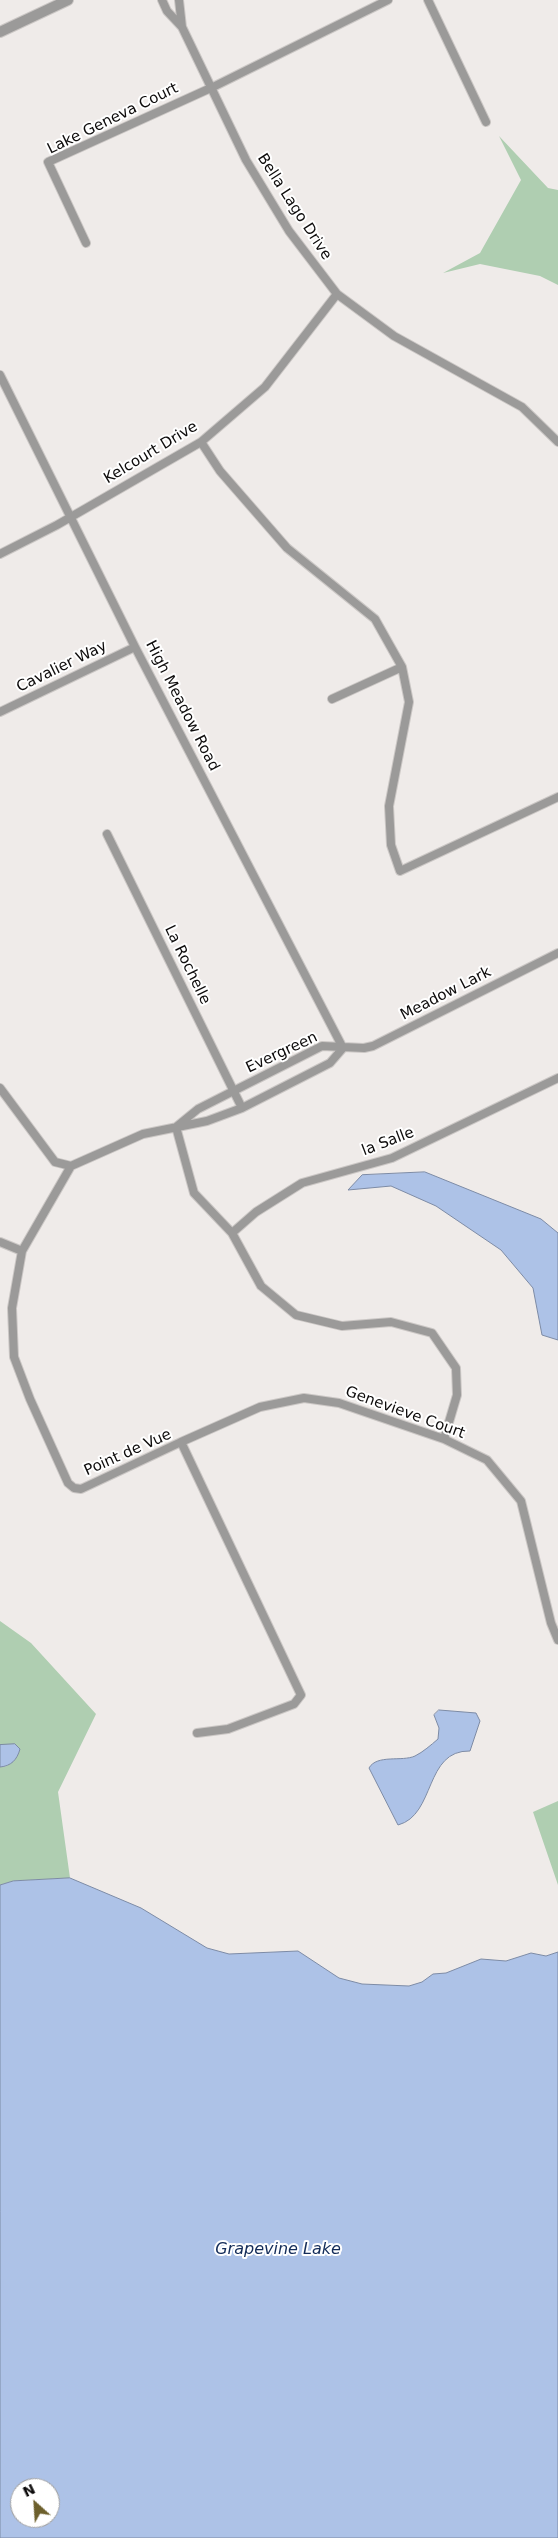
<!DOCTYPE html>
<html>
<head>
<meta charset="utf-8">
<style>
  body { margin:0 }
  #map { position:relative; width:558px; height:2538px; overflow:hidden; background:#efebe9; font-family:"DejaVu Sans",sans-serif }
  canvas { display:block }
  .north { position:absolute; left:10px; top:2478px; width:50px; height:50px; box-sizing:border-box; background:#fff; border:1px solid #9e9d9d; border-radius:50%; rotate:334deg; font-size:14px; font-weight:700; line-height:20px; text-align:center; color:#0d0b0b }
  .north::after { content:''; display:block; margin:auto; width:18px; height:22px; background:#6d602d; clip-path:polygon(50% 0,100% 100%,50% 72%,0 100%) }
</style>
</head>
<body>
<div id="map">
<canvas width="558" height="2538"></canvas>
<div class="north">N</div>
</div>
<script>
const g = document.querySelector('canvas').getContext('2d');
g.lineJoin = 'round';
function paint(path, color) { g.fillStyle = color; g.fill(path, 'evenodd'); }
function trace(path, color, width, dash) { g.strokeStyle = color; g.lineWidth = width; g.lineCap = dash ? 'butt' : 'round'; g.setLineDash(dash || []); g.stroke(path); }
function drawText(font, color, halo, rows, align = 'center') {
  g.font = font + ' "DejaVu Sans",sans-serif'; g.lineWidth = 4; g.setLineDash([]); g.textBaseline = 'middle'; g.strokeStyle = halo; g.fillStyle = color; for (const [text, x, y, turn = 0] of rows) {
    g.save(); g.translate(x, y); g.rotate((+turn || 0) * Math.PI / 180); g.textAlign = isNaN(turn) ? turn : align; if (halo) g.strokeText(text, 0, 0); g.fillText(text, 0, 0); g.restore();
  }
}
paint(new Path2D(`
  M499 136 548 188 558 190V285L540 276 480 264 443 273 480 253 521 180Z
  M0 1621 31 1643 96 1714 58 1792 70 1878 13 1881 0 1885V1767L7 1766 15 1745H0Z
  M558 1801V1885L533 1812Z`), '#afceb1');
const water = new Path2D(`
  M425 1172 541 1219 558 1233V1340L542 1335 533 1288 501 1250 436 1206 391 1186 348 1190 362 1175Z
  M439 1710 476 1713 480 1721 470 1751C424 1750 436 1815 398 1825L369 1768C377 1754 402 1762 415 1756 423 1752 431 1745 438 1739L439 1728 434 1715Z
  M15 1744 20 1749C17 1760 11 1766 0 1767V1745Z
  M70 1878 141 1908 207 1948 229 1954 298 1951 339 1978 362 1984 409 1986 422 1982 433 1974 446 1973 481 1959 506 1961 531 1953 546 1956 558 1952V2538H0V1885L13 1881ZM20 2488H50V2518H20Z`);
paint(water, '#adc2e7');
trace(water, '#7d8ba5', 1);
const minor = new Path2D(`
  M162 0 167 11 182 27 246 160 289 231 337 294 394 336 522 407 558 442
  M179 0 182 27
  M428 0 486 122
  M86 243 48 162 213 87 388 0
  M0 375 135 647 343 1048
  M201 442 220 471 287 548 375 619 402 667 409 702 389 806 391 845 400 871 558 797
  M0 554 57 525 201 442 265 387 337 294
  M332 699 402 667
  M0 712 135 647
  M107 834 242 1108
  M0 1088 55 1162 71 1166
  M176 1127 194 1193 232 1233 261 1286 296 1315 342 1326 391 1322 432 1333 456 1368 457 1395 444 1439
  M176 1127 198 1109 322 1046 364 1048 373 1046 558 953
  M71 1166 22 1251 12 1308 14 1357 30 1399 68 1483 74 1488 81 1489 181 1442 301 1695 294 1704 228 1729 197 1733
  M71 1166 143 1134 207 1121 242 1108 330 1063 343 1048
  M232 1233 256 1212 302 1183 392 1158 558 1078
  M0 1242 22 1251
  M181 1442 260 1407 304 1398 339 1403 444 1439 487 1460 521 1501 551 1623 558 1640`);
const tertiary = new Path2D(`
  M0 32 68 0`);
trace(minor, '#cbc7c5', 10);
trace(tertiary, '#cbc7c5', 12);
trace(minor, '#9b9a99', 8);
trace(tertiary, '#9b9a99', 10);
drawText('15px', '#0d0b0b', '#fff', [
  ["Lake Geneva Court",113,119,-26],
  ["Bella Lago Drive",294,207,57],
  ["Kelcourt Drive",151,453,-31],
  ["Cavalier Way",62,667,-26],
  ["High Meadow Road",182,706,63],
  ["La Rochelle",187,965,64],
  ["Meadow Lark",446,994,-27],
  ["Evergreen",282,1053,-25],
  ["la Salle",388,1142,-21],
  ["Genevieve Court",405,1413,20],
  ["Point de Vue",128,1453,-24]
]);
drawText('italic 16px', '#132c59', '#fff', [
  ["Grapevine Lake",278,2250]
]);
</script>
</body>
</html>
